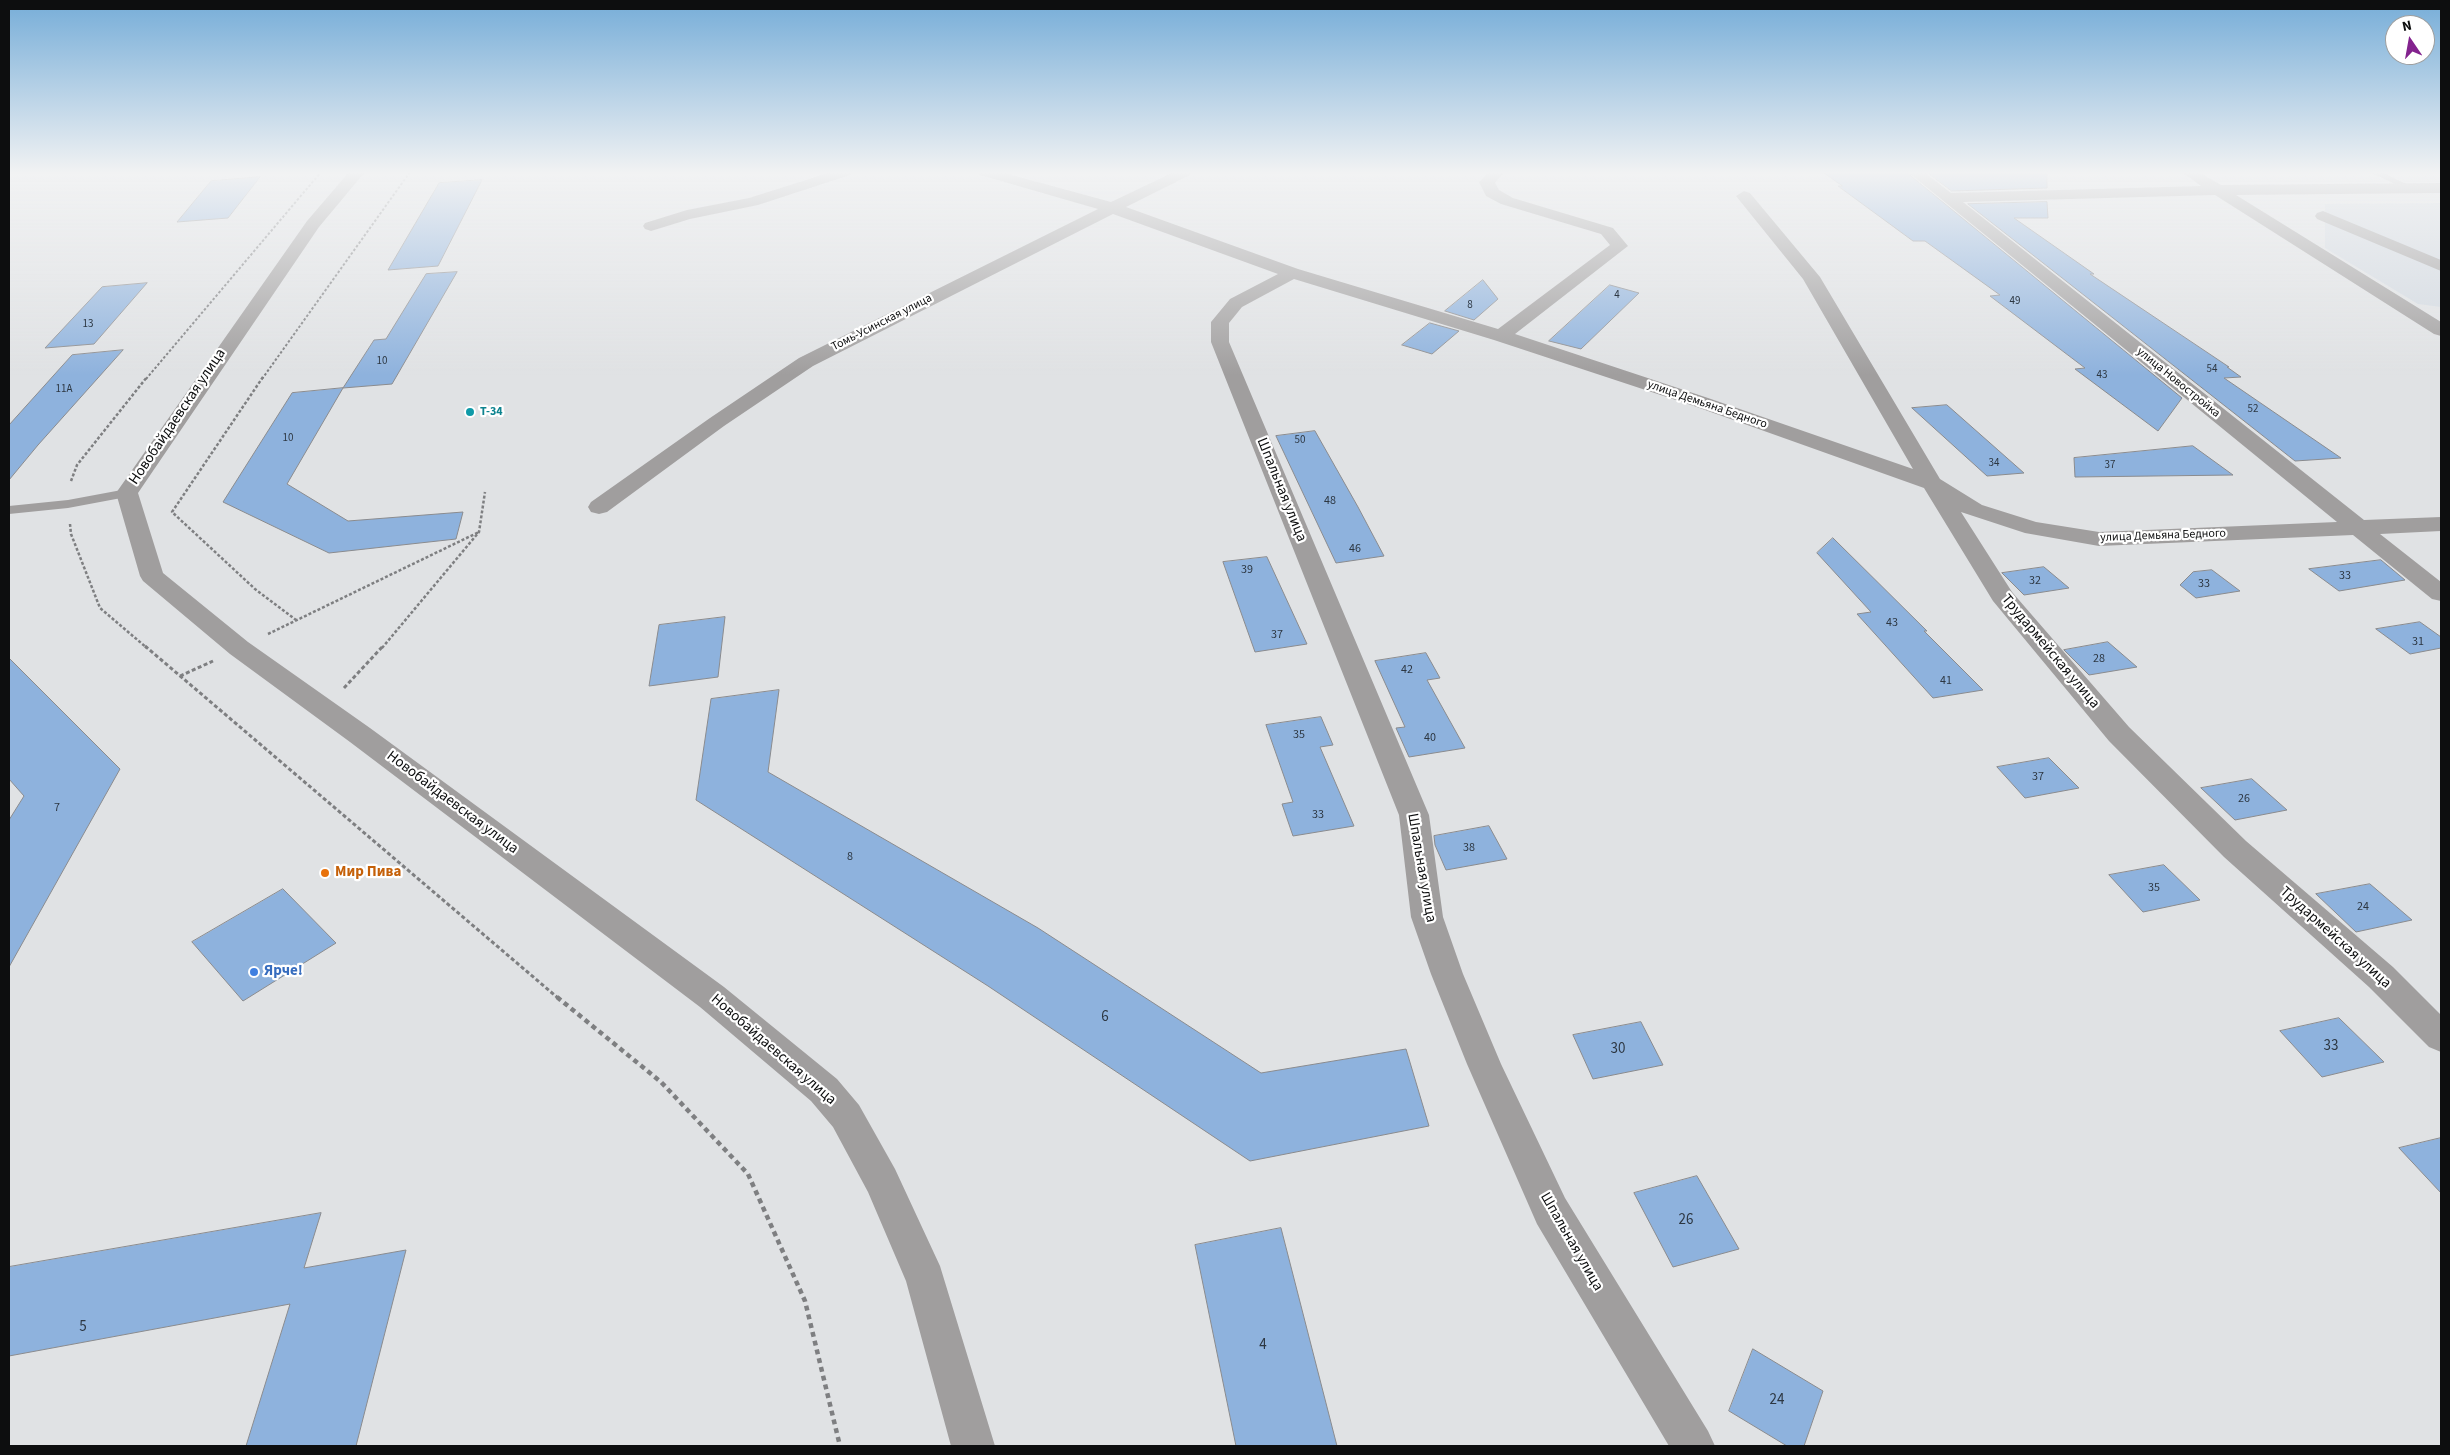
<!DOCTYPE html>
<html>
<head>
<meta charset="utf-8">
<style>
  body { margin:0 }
  #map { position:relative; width:2450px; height:1455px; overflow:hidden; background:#e0e2e4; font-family:"Source Sans 3",sans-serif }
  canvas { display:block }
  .frame { position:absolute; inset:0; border:10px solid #0d0e0f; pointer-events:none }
  .north { position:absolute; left:2385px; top:15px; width:50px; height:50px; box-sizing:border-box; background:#fff; border:1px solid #9e9f9f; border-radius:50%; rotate:348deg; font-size:14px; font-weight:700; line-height:20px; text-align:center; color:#0d0e0f }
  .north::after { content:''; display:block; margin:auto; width:18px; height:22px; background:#83238e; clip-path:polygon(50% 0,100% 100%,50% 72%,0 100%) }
</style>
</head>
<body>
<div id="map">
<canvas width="2450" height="1455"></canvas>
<div class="frame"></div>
<div class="north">N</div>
</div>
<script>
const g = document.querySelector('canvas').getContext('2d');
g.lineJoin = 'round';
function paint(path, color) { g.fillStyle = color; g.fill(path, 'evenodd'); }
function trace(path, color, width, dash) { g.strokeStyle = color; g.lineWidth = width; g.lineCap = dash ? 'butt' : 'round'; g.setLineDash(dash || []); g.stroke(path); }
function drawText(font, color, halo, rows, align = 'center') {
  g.font = font + ' "Source Sans 3",sans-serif'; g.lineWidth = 4.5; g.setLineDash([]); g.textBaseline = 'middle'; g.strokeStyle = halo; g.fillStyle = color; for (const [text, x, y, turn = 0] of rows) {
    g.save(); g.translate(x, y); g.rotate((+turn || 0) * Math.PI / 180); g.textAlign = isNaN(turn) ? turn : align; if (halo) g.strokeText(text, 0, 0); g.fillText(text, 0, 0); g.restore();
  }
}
paint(new Path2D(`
  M2441 203V307L2418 304 2325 248V204Z`), '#d1d8e0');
const building = new Path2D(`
  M1823 172H1906L2182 398 2158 431 2075 369 2085 368 1990 296 2000 295 1925 241H1913L1838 186H1842Z
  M1927 172H2047V188L1952 191Z
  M260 177 228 218 177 222 211 181Z
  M482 180 438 266 388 270 439 183Z
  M2047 202 2048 218H2014L2094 274H2090L2229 367H2227L2241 377 2224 378 2341 458 2295 461 1968 204Z
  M457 272 392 384 343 388 374 340 386 339 426 274Z
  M1483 280 1498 299 1474 320 1445 311Z
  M147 283 94 344 45 348 102 287Z
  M1610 285 1639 293 1581 349 1549 341Z
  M1430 323 1459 331 1432 354 1402 345Z
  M123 350 38 445 9 480V425L72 355Z
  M343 388 287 484 348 521 463 512 456 539 329 553 223 502 292 393Z
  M1947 405 2024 473 1987 476 1912 408Z
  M1315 431 1358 507 1384 556 1336 563 1276 436Z
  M2193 446 2233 475 2075 477 2074 458Z
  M1833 538 1927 631H1924L1983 690 1933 698 1857 614 1871 612 1817 553Z
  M1267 557 1307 644 1255 652 1223 562Z
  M2381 560 2405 580 2339 591 2309 569Z
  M2044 567 2069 588 2024 595 2002 573Z
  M2212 570 2240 591 2196 598 2180 585 2193 572Z
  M725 617 718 677 649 686 659 625Z
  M2420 622 2441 637V648L2410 654 2376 629Z
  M2108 642 2137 667 2089 675 2064 650Z
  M1426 653 1440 678 1427 680 1465 748 1409 757 1396 728 1405 727 1375 661Z
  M9 658 120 769 9 967V820L24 796 9 779Z
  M779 690 768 772 1038 928 1261 1073 1406 1049 1429 1126 1250 1161 988 986 696 800 711 699Z
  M1321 717 1333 745 1320 747 1354 826 1293 836 1282 804 1293 802 1266 725Z
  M2049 758 2079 788 2025 798 1997 767Z
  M2252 779 2287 810 2235 820 2201 788Z
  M1489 826 1507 859 1446 870 1435 845 1434 836Z
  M2164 865 2200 900 2143 912 2109 875Z
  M2370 884 2412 920 2356 932 2316 894Z
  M283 889 336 943 243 1001 192 942Z
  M2339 1018 2384 1062 2322 1077 2280 1031Z
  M1641 1022 1663 1065 1593 1079 1573 1035Z
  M2441 1138V1193L2399 1148Z
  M1697 1176 1739 1249 1673 1267 1634 1193Z
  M321 1213 304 1268 406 1250 356 1446H246L290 1304 9 1356V1267Z
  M1281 1228 1337 1446H1236L1195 1245Z
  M1753 1349 1823 1391 1804 1446H1787L1729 1411Z`);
paint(building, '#8eb2dd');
trace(building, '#8a8b8e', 1);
trace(new Path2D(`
  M146 379 321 172
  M262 379 410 172`), '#7e7f81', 2, [2.5, 2]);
trace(new Path2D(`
  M263 377 172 512 255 589 296 620
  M71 481 77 465 147 377
  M70 524 71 534 100 608 147 648
  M268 634 479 532
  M382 648 479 532 485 492`), '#7e7f81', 2.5, [3, 2]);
trace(new Path2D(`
  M145 646 558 998
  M180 676 213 661
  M344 688 383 646`), '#7e7f81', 3, [4, 2.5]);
trace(new Path2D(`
  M557 997 661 1082 748 1174 805 1301 840 1446`), '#7e7f81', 4.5, [5, 4]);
paint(new Path2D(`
  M2370 172H2381L2415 188 2407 190Z
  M127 489 132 490 134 493 132 496 68 508 9 514V506L68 500Z`), '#a09e9e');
paint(new Path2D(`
  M349 172H365L319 227 138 493 163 573 248 642 370 728 724 987 837 1079 859 1105 895 1169 940 1266 995 1446H951L906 1281 868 1192 833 1127 811 1101 700 1007 350 742 230 654 143 581 140 576 116 493 307 221Z
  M831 172H853L850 175 758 205 690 219 651 231 645 229 643 226 645 223 687 210 749 198Z
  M978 172H1001L1111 202 1174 172H1192L1190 175 1126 207 1298 269 1498 329 1610 245 1601 234 1501 204 1486 196 1479 182 1489 172H1504L1495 183 1499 190 1513 198 1613 228 1628 246 1515 334 1708 398 1913 469 1803 279 1736 196 1744 191 1750 193 1820 277 1940 479 1982 505 2036 522 2099 532 2337 522 1908 172H1924L1951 193 2201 186 2182 172H2199L2221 185 2441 183V193L2236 195 2441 322V336L2434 334 2215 195 1963 202 2364 520 2441 517V531L2380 534 2441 582V601L2432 599 2353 535 2099 546 2025 533 1961 512 2012 592 2129 727 2246 841 2393 967 2441 1015V1052L2429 1047 2369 987 2224 857 2109 741 1993 601 1924 488 1694 406 1494 340 1294 279 1242 307 1229 323V342L1429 815 1443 917 1463 974 1501 1064 1565 1198 1708 1431 1715 1446H1669L1537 1224 1467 1064 1431 974 1411 917 1399 815 1211 342V322L1230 299 1278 274 1113 214 813 366 724 426 607 512 599 514 591 512 588 507 591 502 710 418 799 358 1098 209 980 175Z
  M2323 211 2441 260V271L2317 219 2315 216 2317 213Z`), '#a09e9e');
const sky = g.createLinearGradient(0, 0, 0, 375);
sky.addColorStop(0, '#76add8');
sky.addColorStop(0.46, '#f1f2f3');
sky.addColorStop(1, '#f1f2f300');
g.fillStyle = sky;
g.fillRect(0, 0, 2450, 375);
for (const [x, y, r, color] of [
  [470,412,5,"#0f9aa8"],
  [325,873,5,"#e8710a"],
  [254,972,5,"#3f7fe0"]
]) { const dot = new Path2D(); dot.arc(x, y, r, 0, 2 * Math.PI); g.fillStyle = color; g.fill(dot); trace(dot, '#fff', 2); }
drawText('11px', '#2d3742', null, [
  ["4",1617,296],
  ["49",2015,302],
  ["8",1470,306],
  ["13",88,325],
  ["10",382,362],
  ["54",2212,370],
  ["43",2102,376],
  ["11А",64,390],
  ["52",2253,410],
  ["10",288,439],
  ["50",1300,441],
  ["34",1994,464],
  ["37",2110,466]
]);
drawText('12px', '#0d0e0f', '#fff', [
  ["Томь-Усинская улица",882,323,-27],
  ["улица Новостройка",2178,383,39],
  ["улица Демьяна Бедного",1707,405,19],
  ["улица Демьяна Бедного",2163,536,-2]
]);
drawText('bold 12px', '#0d838f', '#fff', [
  ["T-34",480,412]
], 'left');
drawText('12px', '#2d3742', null, [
  ["48",1330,501],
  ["46",1355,549],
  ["39",1247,570],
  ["33",2345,576],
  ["32",2035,581],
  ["33",2204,584],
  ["43",1892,623],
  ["37",1277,635],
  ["31",2418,642],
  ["28",2099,659],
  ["42",1407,670],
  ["41",1946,681],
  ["35",1299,735],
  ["40",1430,738],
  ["37",2038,777],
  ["26",2244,799],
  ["7",57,808],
  ["33",1318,815],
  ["38",1469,848],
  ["8",850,857],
  ["35",2154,888],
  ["24",2363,907]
]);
drawText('15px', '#0d0e0f', '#fff', [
  ["Новобайдаевская улица",178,417,-56],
  ["Шпальная улица",1281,490,68],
  ["Трудармейская улица",2050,652,50],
  ["Новобайдаевская улица",452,803,37],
  ["Шпальная улица",1421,868,80],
  ["Трудармейская улица",2335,938,42],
  ["Новобайдаевская улица",773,1050,41],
  ["Шпальная улица",1571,1242,60]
]);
drawText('bold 15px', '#c56008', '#fff', [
  ["Мир Пива",335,873]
], 'left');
drawText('bold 15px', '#366cbe', '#fff', [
  ["Ярче!",264,972]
], 'left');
drawText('15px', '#2d3742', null, [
  ["6",1105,1018],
  ["33",2331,1047],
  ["30",1618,1050],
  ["26",1686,1221],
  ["5",83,1328],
  ["4",1263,1346],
  ["24",1777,1401]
]);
</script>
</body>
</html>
